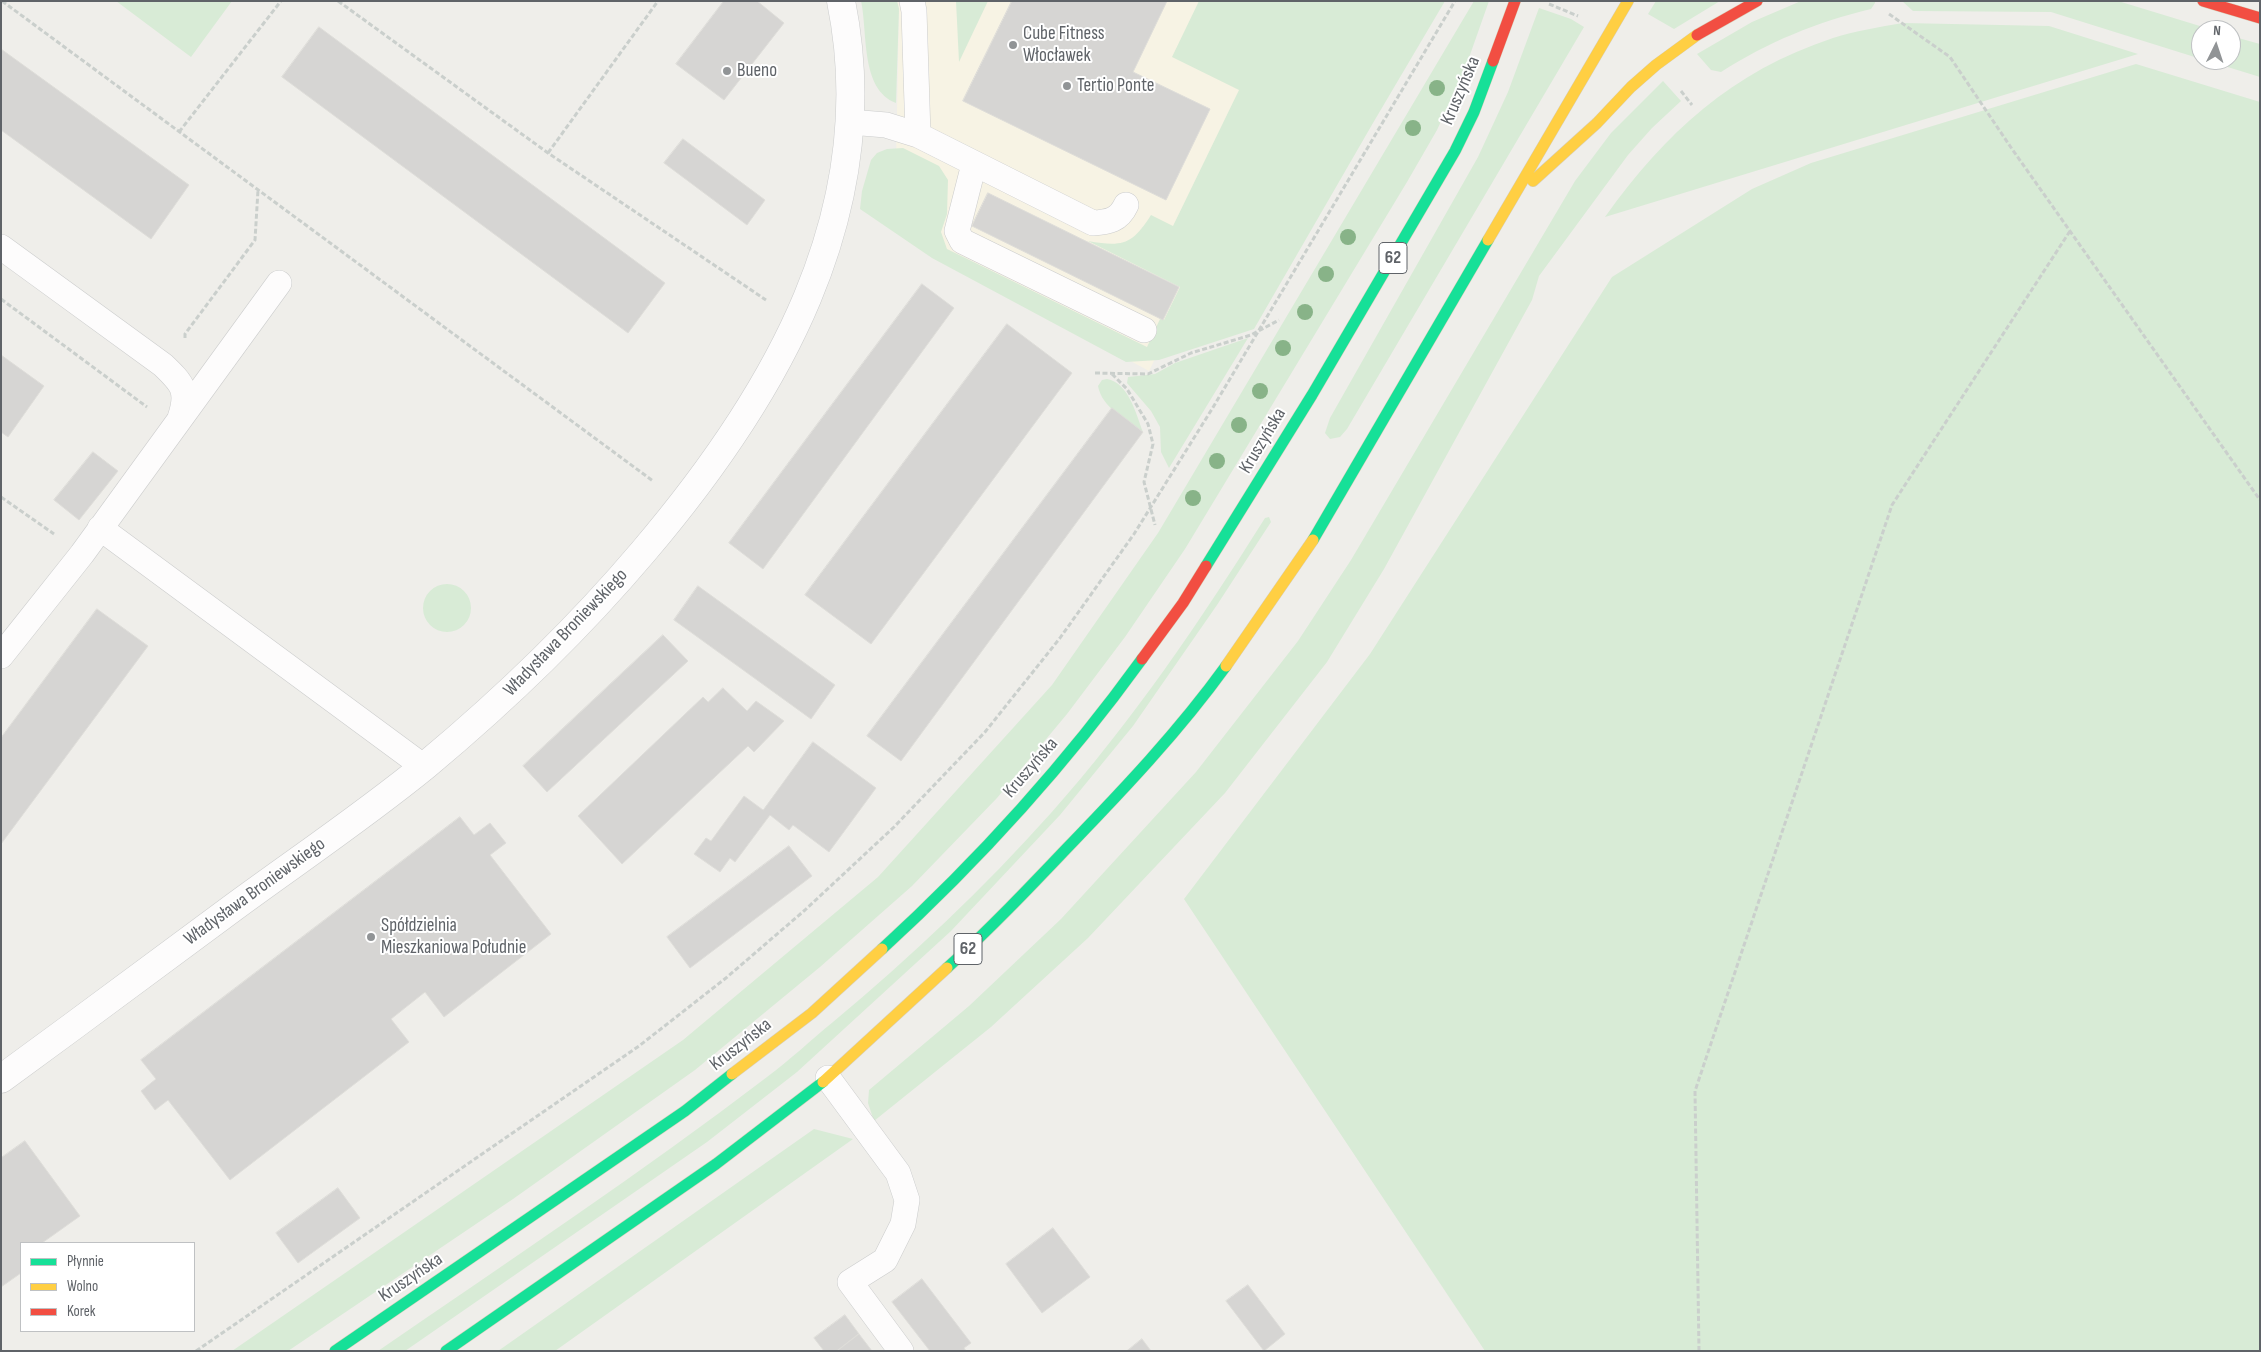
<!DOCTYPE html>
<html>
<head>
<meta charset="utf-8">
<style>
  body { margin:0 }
  #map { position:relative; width:2261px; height:1352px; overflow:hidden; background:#efeeea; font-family:"Sofia Sans Condensed",sans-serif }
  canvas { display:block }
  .frame { position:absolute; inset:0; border:2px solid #5f6368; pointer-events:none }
  .legend { position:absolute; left:20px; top:1242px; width:175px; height:90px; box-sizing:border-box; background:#fff; border:1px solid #bfc1c3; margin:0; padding:6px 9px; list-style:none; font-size:15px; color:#5f6368 }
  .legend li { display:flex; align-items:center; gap:10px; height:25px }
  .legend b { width:25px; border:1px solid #bfc1c3 }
  .north { position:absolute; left:2191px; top:20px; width:50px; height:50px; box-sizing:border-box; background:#fff; border:1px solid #bfc1c3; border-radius:50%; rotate:4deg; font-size:14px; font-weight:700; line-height:20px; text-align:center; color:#5f6368 }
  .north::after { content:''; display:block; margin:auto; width:18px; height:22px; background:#919496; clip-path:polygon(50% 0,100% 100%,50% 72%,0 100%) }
</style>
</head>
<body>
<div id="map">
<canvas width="2261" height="1352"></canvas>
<div class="frame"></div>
<ul class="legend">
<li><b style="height:6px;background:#16e098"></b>Płynnie</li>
<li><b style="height:6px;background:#ffcf43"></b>Wolno</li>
<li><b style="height:6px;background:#f24e42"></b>Korek</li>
</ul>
<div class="north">N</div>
</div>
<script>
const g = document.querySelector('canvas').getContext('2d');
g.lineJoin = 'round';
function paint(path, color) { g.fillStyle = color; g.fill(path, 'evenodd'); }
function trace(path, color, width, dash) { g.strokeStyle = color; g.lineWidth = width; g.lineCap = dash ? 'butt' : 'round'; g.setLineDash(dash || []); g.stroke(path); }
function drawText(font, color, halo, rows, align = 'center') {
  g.font = font + ' "Sofia Sans Condensed",sans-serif'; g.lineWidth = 4; g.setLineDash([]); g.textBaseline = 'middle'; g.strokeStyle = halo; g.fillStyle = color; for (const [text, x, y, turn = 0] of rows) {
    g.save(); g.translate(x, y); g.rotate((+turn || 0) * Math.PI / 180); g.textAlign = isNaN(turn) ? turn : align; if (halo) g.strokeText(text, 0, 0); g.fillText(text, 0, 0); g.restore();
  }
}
paint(new Path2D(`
  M897 1H1332L1149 371 972 275 895 213 899 9Z`), '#f7f3e4');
paint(new Path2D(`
  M116 1H232L191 57Z
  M861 1H897L899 9 896 103C860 89 868 33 861 1Z
  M956 1H988L959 62Z
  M1199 1H1445L1373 123 1254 329 1159 360 1126 362 932 258 860 209 862 191 871 160 877 153 887 149 903 148 939 166 948 180 947 214 941 232 947 249 1147 347 1160 319 1164 320 1180 287 1088 241C1123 247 1132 245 1151 215L1173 226 1239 90 1172 57Z
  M1474 1H1489L1465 69 1437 130 1407 182 1185 549 1125 637 1067 714 997 798 912 886 820 967 695 1070 513 1199 288 1351H232L683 1040 878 877 1052 685 1158 533Z
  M1656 1H1720L1674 29 1648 14Z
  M1801 1H1875V3L1871 9C1817 22 1768 42 1721 72L1711 70 1697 54 1752 22Z
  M1902 1H2118L2213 30H2201V59L2051 12 1913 11Z
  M1539 8 1571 19 1584 27 1347 429 1340 437 1330 439 1325 433 1330 418 1478 157 1508 92Z
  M1903 23 2049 26 2138 54 1605 217C1666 132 1731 72 1833 38 1855 31 1879 27 1903 23Z
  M2231 36 2260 44V77L2205 60H2231Z
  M2136 64 2260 102V1351H1485L1184 899 1370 654 1612 277 1752 189 1811 163Z
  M1663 81 1681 101 1652 128 1628 155 1539 276 1532 300 1384 569 1327 662 1225 793 1088 938 991 1027 874 1121 868 1103 869 1090 969 1006 1061 919 1196 772 1298 641 1351 560 1575 181 1611 133Z
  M1248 338 1169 468 1161 452 1160 427 1151 411 1127 383 1128 377 1155 374 1175 363Z
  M1107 379C1129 383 1136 414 1143 432 1127 420 1102 408 1098 386L1102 380Z
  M1269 517 1271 522 1217 605 1133 726 1060 815 951 931 797 1072 707 1142 405 1351H378C509 1261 641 1173 767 1077 790 1060 811 1040 833 1022 911 957 984 888 1051 813 1132 722 1201 620 1265 518Z
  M423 608a24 24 0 1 1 48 0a24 24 0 1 1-48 0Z
  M814 1129 853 1139 555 1351H498Z`), '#d8ebd6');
const building = new Path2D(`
  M724 1H757L784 23 724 100 676 64Z
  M1012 1H1167L1133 72 1210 109 1166 200 963 101Z
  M319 27 665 283 628 333 282 77Z
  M1 49 189 185 151 239 1 130Z
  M683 139 765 200 747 225 664 163Z
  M988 193 1179 287 1163 320 972 226Z
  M922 284 954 308 763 569 729 543Z
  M1007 324 1072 373 871 644 805 595Z
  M1 355 44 386 8 437 1 432Z
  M1112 408 1143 432 901 761 867 736Z
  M93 452 118 471 79 520 54 500Z
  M698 586 835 685 811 719 674 620Z
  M97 609 148 646 1 844V738Z
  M663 635 688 661 547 792 523 766Z
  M723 688 747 711 756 701 784 721 754 752 748 746 622 864 578 816 703 697 708 702Z
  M813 742 876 788 829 852 793 825 789 830 770 815 735 862 730 858 720 872 694 854 706 838 711 841 744 796 763 810Z
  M460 817 474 835 490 823 506 843 490 855 551 934 444 1017 425 992 391 1019 409 1042 230 1180 168 1100 155 1110 141 1091 156 1079 141 1060Z
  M789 846 812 876 690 968 667 937Z
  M25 1141 80 1216 42 1243H21V1273L1 1287V1158Z
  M338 1188 360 1218 298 1263 276 1233Z
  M1053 1228 1090 1277 1042 1313 1006 1264Z
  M922 1279 971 1343 964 1348 966 1351H930L892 1302Z
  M1248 1285 1285 1334 1264 1351 1226 1301Z
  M845 1315 859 1334 837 1351H824L814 1338Z
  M859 1334 872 1351H837Z
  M1142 1339 1151 1351H1127Z`);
paint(building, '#d6d5d3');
trace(building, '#deddd9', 1);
const lane = new Path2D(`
  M912 1 914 11 918 135
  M850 122 886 125 918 135 1093 223C1109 222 1119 220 1126 205
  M974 164 957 231 962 241 1144 330
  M1 247 163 365C183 384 189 391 180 418
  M100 528 424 767
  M1 656 82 554 279 283
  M828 1078 898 1173 907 1200 903 1224 885 1260 850 1282 901 1351`);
const street = new Path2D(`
  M1 1079C79 1022 157 964 234 907 298 860 365 815 426 765 504 700 577 630 643 552 774 398 884 212 841 1`);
const fast = new Path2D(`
  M1313 540 1488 240
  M1206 566 1312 395 1455 151 1474 112 1493 61
  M882 949C977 862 1066 764 1142 659
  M947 968C990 929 1029 888 1068 847 1124 789 1179 731 1226 666
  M335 1351 685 1111 732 1074
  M446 1351 716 1164 823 1082`);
const slow = new Path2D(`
  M1533 181 1597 123 1631 87 1656 65 1697 35
  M1488 240 1628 1
  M1226 666 1313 540
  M732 1074 812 1013 882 949
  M823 1082 947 968`);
const jam = new Path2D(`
  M2203 1 2260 18
  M1697 35 1757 1
  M1493 61 1515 1
  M1142 659 1183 603 1206 566`);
trace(lane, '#cbcccc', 26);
trace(street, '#cbcccc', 29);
trace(fast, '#d7ceb8', 12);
trace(slow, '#d7ceb8', 12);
trace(jam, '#d7ceb8', 12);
trace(new Path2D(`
  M2 1 653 481
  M338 1 548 153 766 300
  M1549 4 1578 16
  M1889 14 1950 57 2012 149 2260 500
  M1681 91 1692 105
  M179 132 281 1
  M548 153 658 1
  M1 299 147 407
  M185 338V334L255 240 258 190
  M1095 373 1148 374 1191 353 1251 335 1279 320
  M1112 374 1127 389 1148 424 1153 444 1144 482 1155 525
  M1 497 54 534
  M196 1351 639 1046 726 978 805 910 894 827 985 732 1060 638 1134 534 1212 409 1455 1
  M1699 1351 1695 1091 1892 505 2070 231`), '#cacfcc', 3, [5, 2.5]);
trace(lane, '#fdfcfc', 25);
trace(street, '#fdfcfc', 28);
trace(fast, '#16e098', 11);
trace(slow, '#ffcf43', 11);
trace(jam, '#f24e42', 11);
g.fillStyle = '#88b388';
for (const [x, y] of [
  [1437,88],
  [1413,128],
  [1348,237],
  [1326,274],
  [1305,312],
  [1283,348],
  [1260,391],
  [1239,425],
  [1217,461],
  [1193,498]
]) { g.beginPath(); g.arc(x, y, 8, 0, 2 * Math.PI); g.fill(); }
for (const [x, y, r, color] of [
  [1013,45,5,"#919496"],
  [727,71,5,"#919496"],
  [1067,86,5,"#919496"],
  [371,937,5,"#919496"]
]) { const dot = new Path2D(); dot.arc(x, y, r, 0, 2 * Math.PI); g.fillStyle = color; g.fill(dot); trace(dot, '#fff', 2); }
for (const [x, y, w] of [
  [1393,258,28],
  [968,949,28]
]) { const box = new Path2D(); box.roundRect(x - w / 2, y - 15.5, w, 31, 4); g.fillStyle = '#fff'; g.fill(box); trace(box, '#5f6368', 1); }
drawText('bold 18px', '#5f6368', null, [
  ["62",1393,258],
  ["62",968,949]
]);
drawText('19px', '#5f6368', '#fff', [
  ["Cube Fitness",1023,34],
  ["Włocławek",1023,56],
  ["Bueno",737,71],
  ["Tertio Ponte",1077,86],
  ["Spółdzielnia",381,926],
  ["Mieszkaniowa Południe",381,948]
], 'left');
drawText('19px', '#5f6368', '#fff', [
  ["Kruszyńska",1461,91,-67],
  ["Kruszyńska",1263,441,-59],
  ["Władysława Broniewskiego",566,633,-46],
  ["Kruszyńska",1031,768,-49],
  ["Władysława Broniewskiego",255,892,-36],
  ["Kruszyńska",741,1045,-38],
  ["Kruszyńska",411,1278,-34]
]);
</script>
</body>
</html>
